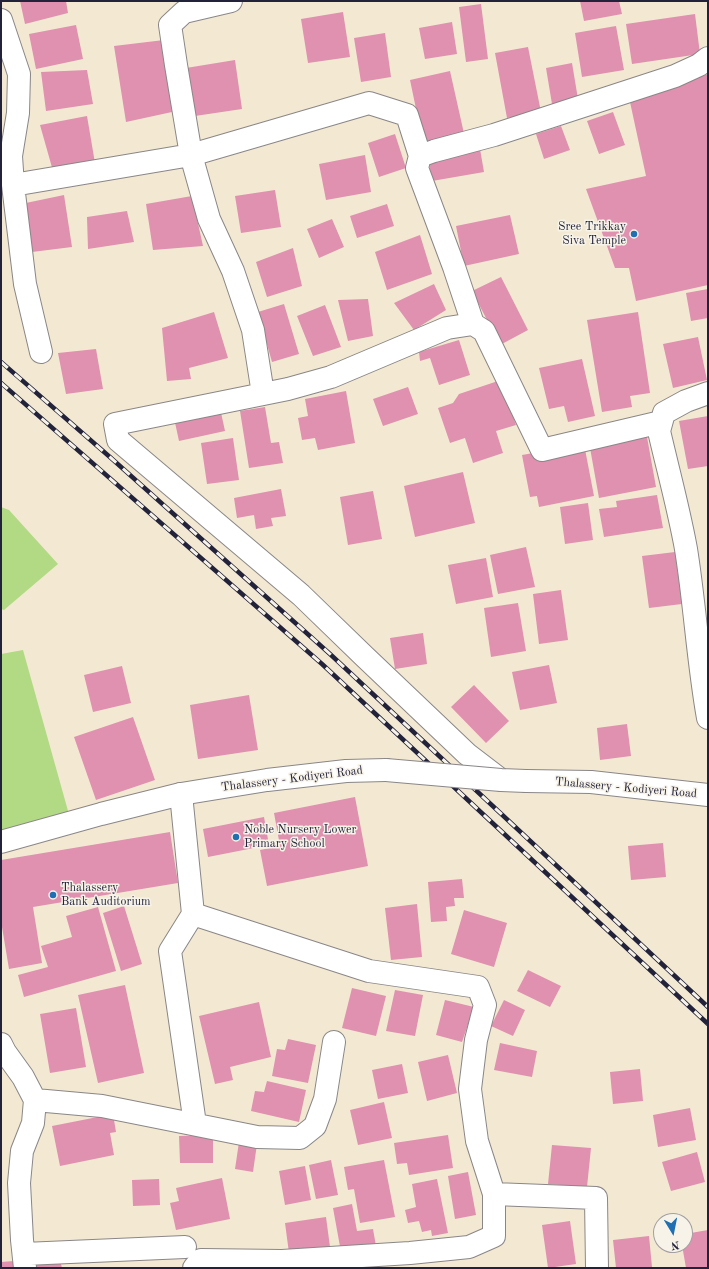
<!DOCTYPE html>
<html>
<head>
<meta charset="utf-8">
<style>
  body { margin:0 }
  #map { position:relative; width:709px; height:1269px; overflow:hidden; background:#f3e9d3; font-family:"Old Standard TT",serif }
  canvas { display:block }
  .frame { position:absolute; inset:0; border:2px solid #22223b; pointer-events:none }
  .north { position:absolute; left:653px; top:1213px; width:40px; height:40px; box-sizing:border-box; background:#f7f3e8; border:1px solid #a29fa3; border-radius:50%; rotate:170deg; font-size:11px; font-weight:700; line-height:16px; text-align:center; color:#22223b }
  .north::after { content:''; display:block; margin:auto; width:14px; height:18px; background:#1f6fb2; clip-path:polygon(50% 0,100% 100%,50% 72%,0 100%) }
</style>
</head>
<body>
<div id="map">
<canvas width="709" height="1269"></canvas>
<div class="frame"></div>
<div class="north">N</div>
</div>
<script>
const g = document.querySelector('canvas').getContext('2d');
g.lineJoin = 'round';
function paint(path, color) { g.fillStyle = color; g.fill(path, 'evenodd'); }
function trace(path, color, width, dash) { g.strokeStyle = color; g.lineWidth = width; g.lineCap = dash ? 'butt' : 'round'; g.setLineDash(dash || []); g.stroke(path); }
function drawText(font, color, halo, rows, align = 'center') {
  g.font = font + ' "Old Standard TT",serif'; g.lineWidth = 3; g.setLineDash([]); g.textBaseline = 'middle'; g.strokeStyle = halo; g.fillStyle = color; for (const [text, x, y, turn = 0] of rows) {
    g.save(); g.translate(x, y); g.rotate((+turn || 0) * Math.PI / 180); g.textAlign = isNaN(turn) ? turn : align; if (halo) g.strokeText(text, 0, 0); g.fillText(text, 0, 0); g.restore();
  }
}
paint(new Path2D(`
  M1 507 9 510 58 564 4 610 1 609Z
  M23 650 70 818 1 836V654Z`), '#b2da84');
paint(new Path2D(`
  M20 1H66L68 13 25 24Z
  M580 1H619L622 14 584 21Z
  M481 4 488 59 466 62 459 7Z
  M343 12 350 57 308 63 301 19Z
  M695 14 700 54 632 64 626 24Z
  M452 22 457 54 425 59 419 28Z
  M76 25 83 59 36 69 29 34Z
  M616 26 624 70 582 77 575 33Z
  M385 33 391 77 361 82 354 38Z
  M164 40 172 112 126 122 114 46Z
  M528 47 541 112 507 118 495 53Z
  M235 60 242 109 195 116 186 68Z
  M572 63 578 99 552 104 546 68Z
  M87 70 93 104 46 111 41 72Z
  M450 71 465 138 424 147 410 80Z
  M708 74V285L636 301 629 268H615L586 189 646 176 630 102Z
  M613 112 625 145 599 154 587 121Z
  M87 116 95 163 53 171 40 125Z
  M561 126 570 150 544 159 536 134Z
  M395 134 406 168 379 177 368 143Z
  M480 149 484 172 432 181 428 157Z
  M365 155 371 192 326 200 319 164Z
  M275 190 281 227 241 233 235 196Z
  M64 195 72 247 32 252 21 204Z
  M192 196 203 246 153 250 146 204Z
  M387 204 394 226 357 238 350 216Z
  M127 211 134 242 88 249 87 217Z
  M510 215 519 254 464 266 456 226Z
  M332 219 344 247 319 258 307 229Z
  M420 235 432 274 387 290 375 252Z
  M293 248 302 286 267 297 256 262Z
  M501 277 528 330 500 345 472 291Z
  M434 284 446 310 414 330 394 303Z
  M708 289V318L691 321 686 293Z
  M368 299 373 336 348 341 338 300Z
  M284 304 299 354 272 362 258 312Z
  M325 305 341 347 313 356 297 316Z
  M214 312 228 358 189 368 191 379 167 381 162 328Z
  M638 312 650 393 630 396 632 407 602 412 587 320Z
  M698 337 707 380 673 388 663 344Z
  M459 340 470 375 439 385 430 358 420 361 419 352Z
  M96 349 103 389 66 394 58 353Z
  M582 359 595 416 568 422 564 406 549 409 539 368Z
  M501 380 516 425 496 431 503 453 473 463 465 438 450 443 438 408 453 403 459 394Z
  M408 387 418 414 383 426 373 399Z
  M346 391 355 443 318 450 315 438 302 440 298 418 308 416 305 399Z
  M265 407 271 443 279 442 283 463 249 468 240 411Z
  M220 408 225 431 179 441 174 418Z
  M708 416V466L688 469 679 421Z
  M647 437 656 487 599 498 590 448Z
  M233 438 239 480 207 484 201 443Z
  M584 444 594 496 539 507 537 496 530 497 522 455Z
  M463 472 475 523 415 537 404 486Z
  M281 489 286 516 271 518 273 526 256 529 254 515 237 518 234 498Z
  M373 491 382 539 348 545 340 497Z
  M657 495 663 528 604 537 599 509 617 507 616 501Z
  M588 503 593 540 565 544 560 507Z
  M526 547 535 587 498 594 490 555Z
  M675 552 682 604 649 608 642 556Z
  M486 558 493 597 456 604 448 565Z
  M561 590 568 640 539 644 533 594Z
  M518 603 526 651 491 657 484 608Z
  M423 633 427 664 395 669 390 638Z
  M549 665 557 703 520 710 512 672Z
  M122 666 131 703 93 712 84 675Z
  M474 685 509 721 486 743 451 707Z
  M249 695 258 750 198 759 190 705Z
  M133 717 155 780 96 800 74 737Z
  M627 724 631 756 600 760 597 728Z
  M355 797 368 866 267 886 260 850 280 846 274 813Z
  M264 817 269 845 208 857 203 829Z
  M170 832 178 883 33 907 42 963 9 969 1 921V860Z
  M663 843 666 877 631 880 628 846Z
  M462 879 464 898H454L455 906 446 907 447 921 431 922 428 882Z
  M417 904 422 957 391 960 385 908Z
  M124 906 142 964 121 971 103 913Z
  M98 907 116 971 24 997 18 975 48 967 41 946 72 937 66 916Z
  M464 910 507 923 494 967 451 954Z
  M528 970 561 986 550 1007 517 991Z
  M125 985 144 1073 98 1083 78 995Z
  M352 988 386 996 376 1036 342 1028Z
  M395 990 423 995 415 1036 386 1031Z
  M445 1000 474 1007 462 1042 436 1035Z
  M504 1000 525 1010 513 1036 491 1026Z
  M259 1002 271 1057 230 1067 233 1080 215 1084 199 1016Z
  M76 1008 86 1067 50 1073 40 1014Z
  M288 1039 316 1045 308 1083 272 1076 277 1049 285 1050Z
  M500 1043 537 1051 532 1077 494 1070Z
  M448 1055 457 1093 427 1101 418 1062Z
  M402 1064 408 1093 378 1099 372 1070Z
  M640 1069 643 1101 613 1104 610 1072Z
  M267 1081 306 1090 299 1122 251 1111 255 1091 264 1092Z
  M384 1102 392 1138 358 1145 350 1110Z
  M690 1108 696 1140 658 1147 653 1115Z
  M113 1114 116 1132 110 1133 114 1155 60 1166 52 1126Z
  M213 1135V1163H180L179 1136Z
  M448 1135 453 1168 409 1175 407 1163 397 1164 394 1143Z
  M239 1142 257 1144 253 1172 235 1169Z
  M552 1145 591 1148 587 1187 548 1184Z
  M697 1152 705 1182 671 1191 662 1162Z
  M331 1160 338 1195 316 1199 309 1165Z
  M384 1160 395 1217 360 1223 354 1189 348 1190 344 1167Z
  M305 1166 311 1200 285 1205 279 1171Z
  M468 1172 476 1215 455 1219 448 1176Z
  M222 1178 230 1219 176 1230 170 1203 179 1201 176 1188Z
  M159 1179 160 1205 133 1206 132 1180Z
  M437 1179 448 1233 432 1236 431 1230 422 1232 419 1221 408 1223 405 1210 416 1207 412 1184Z
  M352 1204 357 1231 373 1229 376 1246 341 1252 333 1208Z
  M326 1217 330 1247 289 1253 285 1223Z
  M570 1221 576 1264 548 1268 542 1225Z
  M708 1230V1268H686L682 1245H685V1234Z
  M649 1236 652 1267 616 1268 613 1240Z
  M60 1260 62 1268H29L28 1266Z
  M14 1261 15 1268H1V1262Z`), '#df91af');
const minor = new Path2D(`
  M231 1 184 12 170 25 176 65 191 155 209 219 233 271 253 330 263 394
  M1 20 19 74 18 113 11 156 13 185 25 284 41 352
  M13 185 191 155 369 103 407 115 420 156
  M473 324 454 267 417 168 420 156 434 151 494 135 675 76 699 65 708 58
  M708 393 686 401 664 413 659 431C668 470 679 510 686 549 695 605 698 662 708 718
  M501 780 467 754 365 657 301 595 118 440 115 424 288 389 331 377 447 328 473 324 484 331 542 450 661 422
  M181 794 193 914 170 951 195 1124
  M193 914 369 971 478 987 485 1005 476 1040 470 1089 477 1141 494 1194V1236L469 1247 410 1253 282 1261 201 1260 194 1268
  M1 1044 5 1052 23 1077 35 1100 33 1123 22 1151 19 1183 22 1240 25 1268
  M35 1100 102 1106 257 1137 300 1138 315 1126 325 1099 334 1042
  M494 1194 596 1198 597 1268
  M24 1254 185 1247`);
const major = new Path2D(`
  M526 781 591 782 708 795
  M1 842 101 814 181 794 267 780 346 771 386 770`);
trace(minor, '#8a8687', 24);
trace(major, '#8a8687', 24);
trace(minor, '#fff', 22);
trace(major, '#fff', 22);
const rail = new Path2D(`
  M1 362 111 458 330 654 708 1007
  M1 383 322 664 708 1024`);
trace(rail, '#22223b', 4.5);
trace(rail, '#f7f3e8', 3, [9]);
const majorBridge = new Path2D(`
  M386 770 501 780 526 781`);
trace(majorBridge, '#8a8687', 24, []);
trace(majorBridge, '#fff', 22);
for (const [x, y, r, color] of [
  [634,234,4,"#1f6fb2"],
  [236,837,4,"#1f6fb2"],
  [53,895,4,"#1f6fb2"]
]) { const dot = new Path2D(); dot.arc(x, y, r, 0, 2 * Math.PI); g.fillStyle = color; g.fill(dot); trace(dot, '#f7f3e8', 1.5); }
drawText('12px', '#22223b', '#f7f3e8', [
  ["Sree Trikkay",626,227,"right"],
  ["Siva Temple",626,241,"right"],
  ["Noble Nursery Lower",244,830],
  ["Primary School",244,844],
  ["Thalassery",61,888],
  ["Bank Auditorium",61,902]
], 'left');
drawText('12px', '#22223b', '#f7f3e8', [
  ["Thalassery - Kodiyeri Road",292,779,-7],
  ["Thalassery - Kodiyeri Road",626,788,5]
]);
</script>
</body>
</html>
